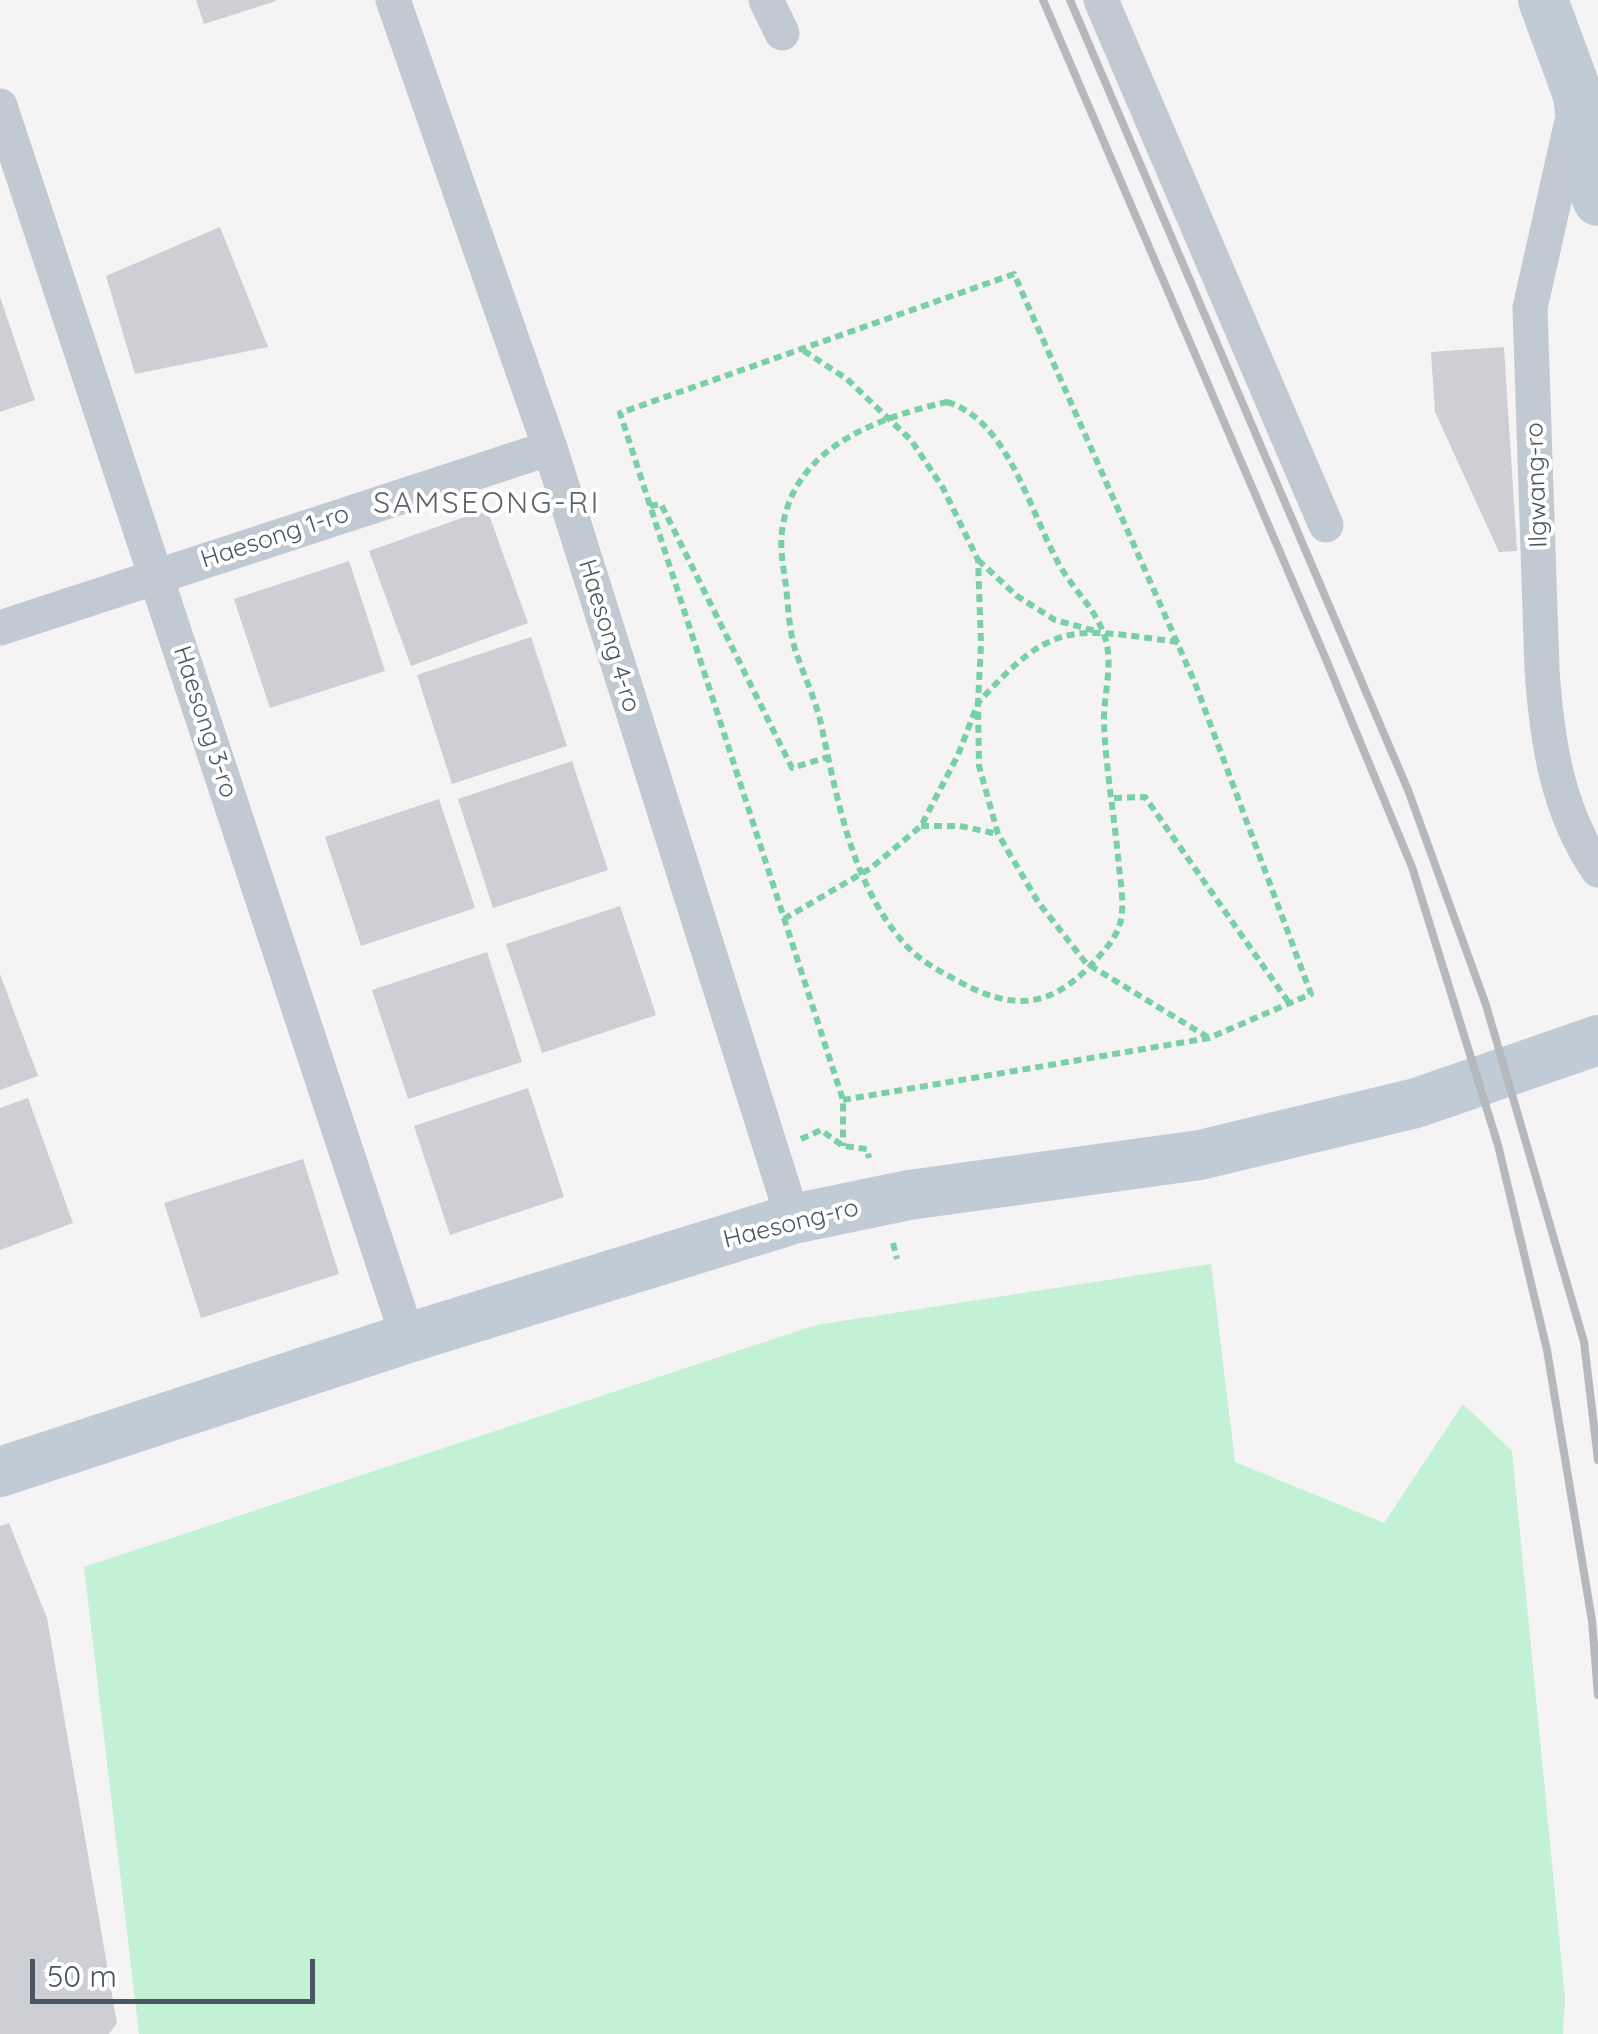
<!DOCTYPE html>
<html>
<head>
<meta charset="utf-8">
<style>
  body { margin:0 }
  #map { position:relative; width:1598px; height:2034px; overflow:hidden; background:#f5f3f3; font-family:Quicksand,sans-serif }
  canvas { display:block }
  .scale { position:absolute; left:30px; top:1959px; width:285px; height:45px; box-sizing:border-box; border:5px solid #4a5661; border-top:0; padding-left:12px; font-size:30px; line-height:35px; white-space:nowrap; color:#4a5661; -webkit-text-stroke:8px #fff; paint-order:stroke }
</style>
</head>
<body>
<div id="map">
<canvas width="1598" height="2034"></canvas>
<div class="scale">50 m</div>
</div>
<script>
const g = document.querySelector('canvas').getContext('2d');
g.lineJoin = 'round';
function paint(path, color) { g.fillStyle = color; g.fill(path, 'evenodd'); }
function trace(path, color, width, dash) { g.strokeStyle = color; g.lineWidth = width; g.lineCap = dash ? 'butt' : 'round'; g.setLineDash(dash || []); g.stroke(path); }
function drawText(font, color, halo, rows, align = 'center') {
  g.font = font + ' Quicksand,sans-serif'; g.lineWidth = 8; g.setLineDash([]); g.textBaseline = 'middle'; g.strokeStyle = halo; g.fillStyle = color; for (const [text, x, y, turn = 0] of rows) {
    g.save(); g.translate(x, y); g.rotate((+turn || 0) * Math.PI / 180); g.textAlign = isNaN(turn) ? turn : align; if (halo) g.strokeText(text, 0, 0); g.fillText(text, 0, 0); g.restore();
  }
}
paint(new Path2D(`
  M1211 1264 1235 1462 1384 1523 1463 1404 1512 1451 1565 1998 1563 2034H139L84 1567 816 1325Z`), '#c3f1d5');
paint(new Path2D(`
  M196 0H275L276 1 204 24Z
  M220 227 268 347 135 374 106 276Z
  M0 297 35 400 0 412Z
  M1504 347 1517 551 1499 552 1435 412 1431 352Z
  M487 509 528 623 411 666 369 551Z
  M349 561 385 671 270 708 234 599Z
  M531 637 567 746 452 784 417 675Z
  M572 761 608 870 493 908 458 799Z
  M439 799 475 908 361 946 325 837Z
  M620 906 656 1015 542 1053 506 944Z
  M487 952 522 1062 408 1099 372 990Z
  M0 974 38 1076 0 1090Z
  M528 1088 564 1197 450 1235 414 1126Z
  M28 1098 73 1223 0 1250V1108Z
  M303 1159 339 1274 201 1318 164 1203Z
  M9 1523 47 1618 117 2023 109 2034H0V1526Z`), '#cdcfd5');
trace(new Path2D(`
  M947 402C1011 421 1031 519 1063 571 1079 596 1098 612 1106 641 1113 668 1103 697 1104 724 1106 771 1115 820 1119 867 1121 884 1124 904 1121 920 1117 938 1104 951 1092 964 1048 1010 1011 1010 958 981 935 969 914 957 898 936 850 876 837 797 821 724 815 697 802 672 794 646 789 627 788 605 786 586 783 566 779 545 783 525 796 446 880 417 947 402Z
  M650 506 661 504 792 768 828 757
  M978 560 1017 596 1055 620 1096 631
  M1114 798 1145 797 1289 1003
  M921 826H960L998 834
  M843 1100 1209 1038 1311 994 1195 683 1014 274 620 413 843 1100V1146
  M801 1139 821 1130 843 1146 867 1149 869 1158
  M893 1243 897 1259`), '#7ad0a6', 6, [8, 5]);
trace(new Path2D(`
  M393 0 550 448 793 1219
  M766 0 782 33
  M1101 0 1326 525
  M0 106 408 1338
  M1571 125 1530 308 1542 670C1547 741 1557 810 1598 870
  M0 628 550 448`), '#c1cad2', 35);
trace(new Path2D(`
  M1543 0 1578 95 1587 175 1598 201
  M0 1472 408 1338 793 1219 909 1195 1200 1155 1416 1103 1598 1040`), '#c1cbd6', 50);
trace(new Path2D(`
  M1043 0 1325 657 1412 867 1498 1145 1547 1350 1592 1621 1598 1695
  M1070 0 1408 790 1486 1005 1584 1342 1598 1460`), '#b5b8bd', 8);
trace(new Path2D(`
  M1178 642C1072 628 1053 619 978 703L979 766 998 834 1038 902 1086 963 1209 1038
  M784 919 871 868 921 826 958 755 978 703 981 644 978 560 943 488 911 440 847 379 801 349`), '#7ad0a6', 6, [8, 5]);
drawText('25px', '#4a5661', '#fff', [
  ["Ilgwang-ro",1537,485,-92],
  ["Haesong 1-ro",275,537,-18],
  ["Haesong 4-ro",609,636,73],
  ["Haesong 3-ro",205,722,72],
  ["Haesong-ro",791,1224,-14]
]);
g.letterSpacing = '2.5px';
drawText('30px', '#5f6368', '#fff', [
  ["SAMSEONG-RI",487,504]
]);
g.letterSpacing = '0px';
</script>
</body>
</html>
